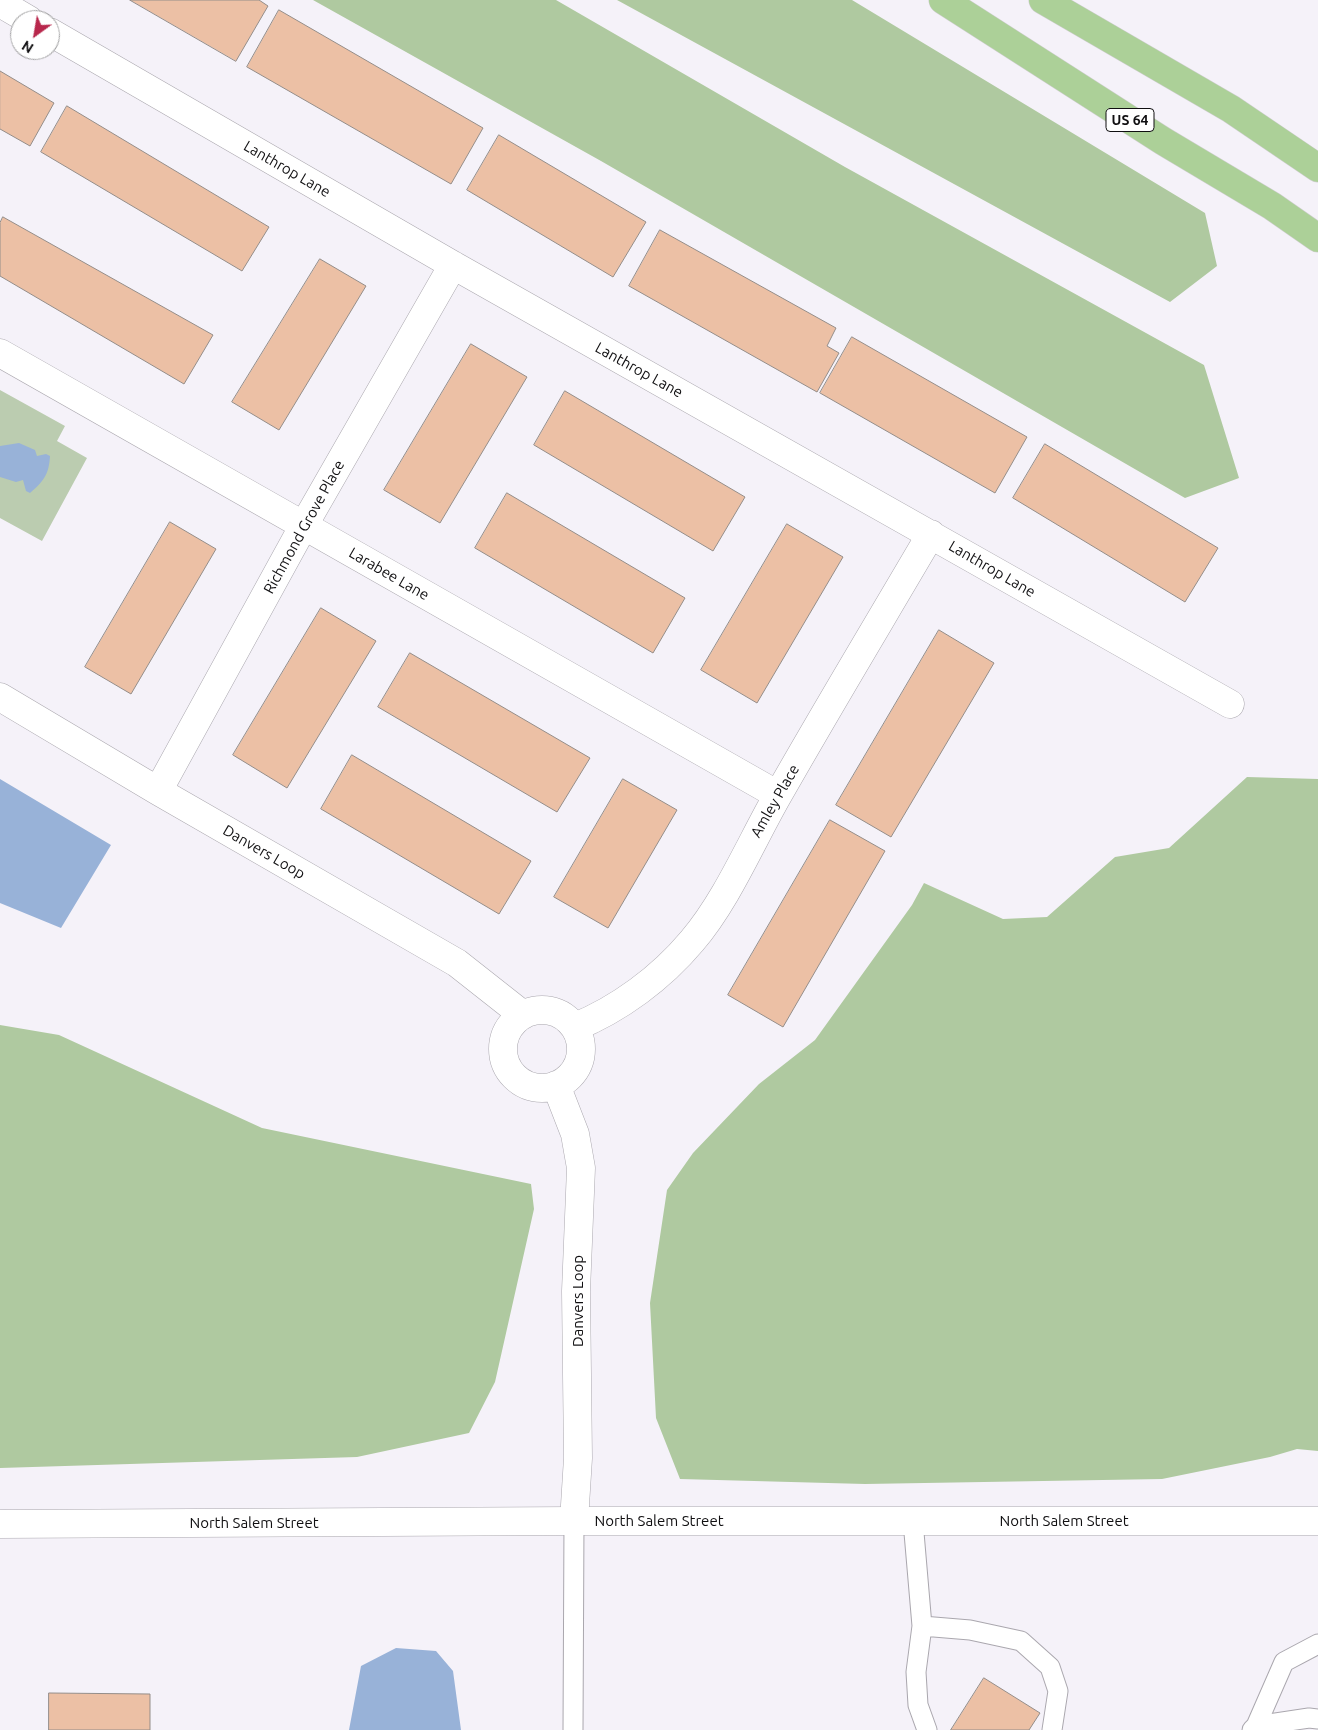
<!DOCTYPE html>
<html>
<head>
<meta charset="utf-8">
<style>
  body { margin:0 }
  #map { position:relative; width:1318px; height:1730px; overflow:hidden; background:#f5f2f9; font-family:Ubuntu,sans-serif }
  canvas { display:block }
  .north { position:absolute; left:10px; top:10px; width:50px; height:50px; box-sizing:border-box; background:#fff; border:1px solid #9f9fa0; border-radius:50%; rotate:212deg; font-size:14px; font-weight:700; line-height:20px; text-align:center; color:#100f11 }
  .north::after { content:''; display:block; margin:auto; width:18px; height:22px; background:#b8274c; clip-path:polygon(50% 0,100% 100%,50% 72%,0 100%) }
</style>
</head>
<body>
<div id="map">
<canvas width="1318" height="1730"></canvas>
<div class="north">N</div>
</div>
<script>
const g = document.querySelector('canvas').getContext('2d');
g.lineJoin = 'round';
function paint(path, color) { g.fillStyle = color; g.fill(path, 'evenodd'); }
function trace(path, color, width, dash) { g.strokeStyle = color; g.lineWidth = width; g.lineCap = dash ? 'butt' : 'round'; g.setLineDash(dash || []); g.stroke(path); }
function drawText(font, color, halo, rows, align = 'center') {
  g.font = font + ' Ubuntu,sans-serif'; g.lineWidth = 5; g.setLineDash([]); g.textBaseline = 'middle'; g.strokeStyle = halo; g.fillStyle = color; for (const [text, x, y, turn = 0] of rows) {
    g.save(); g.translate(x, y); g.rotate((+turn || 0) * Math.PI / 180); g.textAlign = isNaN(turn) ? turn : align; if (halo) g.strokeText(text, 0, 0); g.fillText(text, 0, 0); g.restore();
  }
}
paint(new Path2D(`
  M0 390 65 426 57 441 87 458 42 541 0 518Z`), '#bbccb0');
paint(new Path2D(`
  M313 0H556L845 167 1204 365 1239 478 1185 498 601 161Z
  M617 0H852L1205 213 1217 266 1170 302Z
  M1247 777 1318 779V1451L1297 1449 1270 1457 1162 1479 865 1484 680 1479 656 1418 650 1303 667 1190 693 1153 759 1084 815 1040 912 905 924 883 1003 919 1047 917 1115 857 1169 848Z
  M0 1025 59 1035 262 1128 531 1184 534 1209 495 1382 469 1433 357 1457 0 1468Z`), '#afc9a0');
paint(new Path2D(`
  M19 443 35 450 37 456 46 454 50 456C49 474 44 481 30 493L26 491 23 480 16 482 0 477V446Z
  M0 779 111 845 61 928 0 903Z
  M396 1648 436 1651 453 1671 461 1730H349L361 1666Z`), '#98b2d8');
const building = new Path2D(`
  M130 0H259L268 6 236 61Z
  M279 10 483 128 451 184 247 67Z
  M0 71 54 103 30 146 0 129Z
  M67 106 269 227 242 271 41 152Z
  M499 135 646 222 613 277 467 190Z
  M3 217 213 335 184 384 0 276V223Z
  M660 230 836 328 827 346 839 353 817 392 629 286Z
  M320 259 366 286 279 430 232 402Z
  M852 337 1027 437 995 493 820 393Z
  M471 344 527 377 440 523 384 490Z
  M565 391 745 497 713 551 534 445Z
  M1045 444 1218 548 1185 602 1013 498Z
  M507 493 685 598 653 653 475 548Z
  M170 522 216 549 131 694 85 667Z
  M787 524 843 557 757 703 701 670Z
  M321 608 376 641 287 788 233 755Z
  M939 630 994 663 891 837 836 805Z
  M410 653 590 758 557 812 378 707Z
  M352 755 531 861 499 914 321 809Z
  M623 779 677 810 608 928 554 897Z
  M830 820 885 851 783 1027 728 995Z
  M984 1678 1040 1713 1029 1730H951Z
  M49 1693 150 1694V1730H49Z`);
paint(building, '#ecc0a5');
trace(building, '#948d89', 1);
const service = new Path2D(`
  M913 1521 922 1626 916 1672 918 1705 927 1730
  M922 1626 970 1630 1021 1641 1050 1667 1058 1691 1052 1730
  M1256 1726 1284 1662 1318 1644
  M573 1730 574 1521
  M1252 1730 1256 1726 1309 1718 1318 1719`);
const minor = new Path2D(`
  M0 3 29 20
  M50 32 453 265 1230 704
  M0 353 778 795
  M0 697 158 791 457 963 523 1015
  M158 791 304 525 453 265
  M503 1049a39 39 0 1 1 78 0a39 39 0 1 1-78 0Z
  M575 1027C619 1009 661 978 692 941 727 900 751 842 778 795 828 707 880 621 931 534
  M556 1085 575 1134 581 1168 576 1291 578 1458 574 1521`);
const secondary = new Path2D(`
  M0 1524 574 1521H1318`);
const trunk = new Path2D(`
  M943 0 1163 141 1272 206 1318 238
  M1043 0 1231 109 1318 168`);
trace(service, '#aaa7ae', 21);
trace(minor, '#aaa7ae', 29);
trace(secondary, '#aaa7ae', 29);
trace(trunk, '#cfcfcf', 29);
trace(service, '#fff', 19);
trace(minor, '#fff', 28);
trace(secondary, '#fff', 28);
trace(trunk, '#acd098', 28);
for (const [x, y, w] of [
  [1130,120,48]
]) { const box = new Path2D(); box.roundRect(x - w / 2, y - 11.5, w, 23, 4); g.fillStyle = '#fff'; g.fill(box); trace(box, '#100f11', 1); }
drawText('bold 14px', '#100f11', null, [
  ["US 64",1130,120]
]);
drawText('15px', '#100f11', '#fff', [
  ["Lanthrop Lane",287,169,30],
  ["Lanthrop Lane",639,370,29],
  ["Richmond Grove Place",304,527,-61],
  ["Lanthrop Lane",992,569,30],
  ["Larabee Lane",389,574,30],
  ["Amley Place",775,801,-60],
  ["Danvers Loop",264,852,30],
  ["Danvers Loop",578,1301,-90],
  ["North Salem Street",659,1521],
  ["North Salem Street",1064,1521],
  ["North Salem Street",254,1523]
]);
</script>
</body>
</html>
